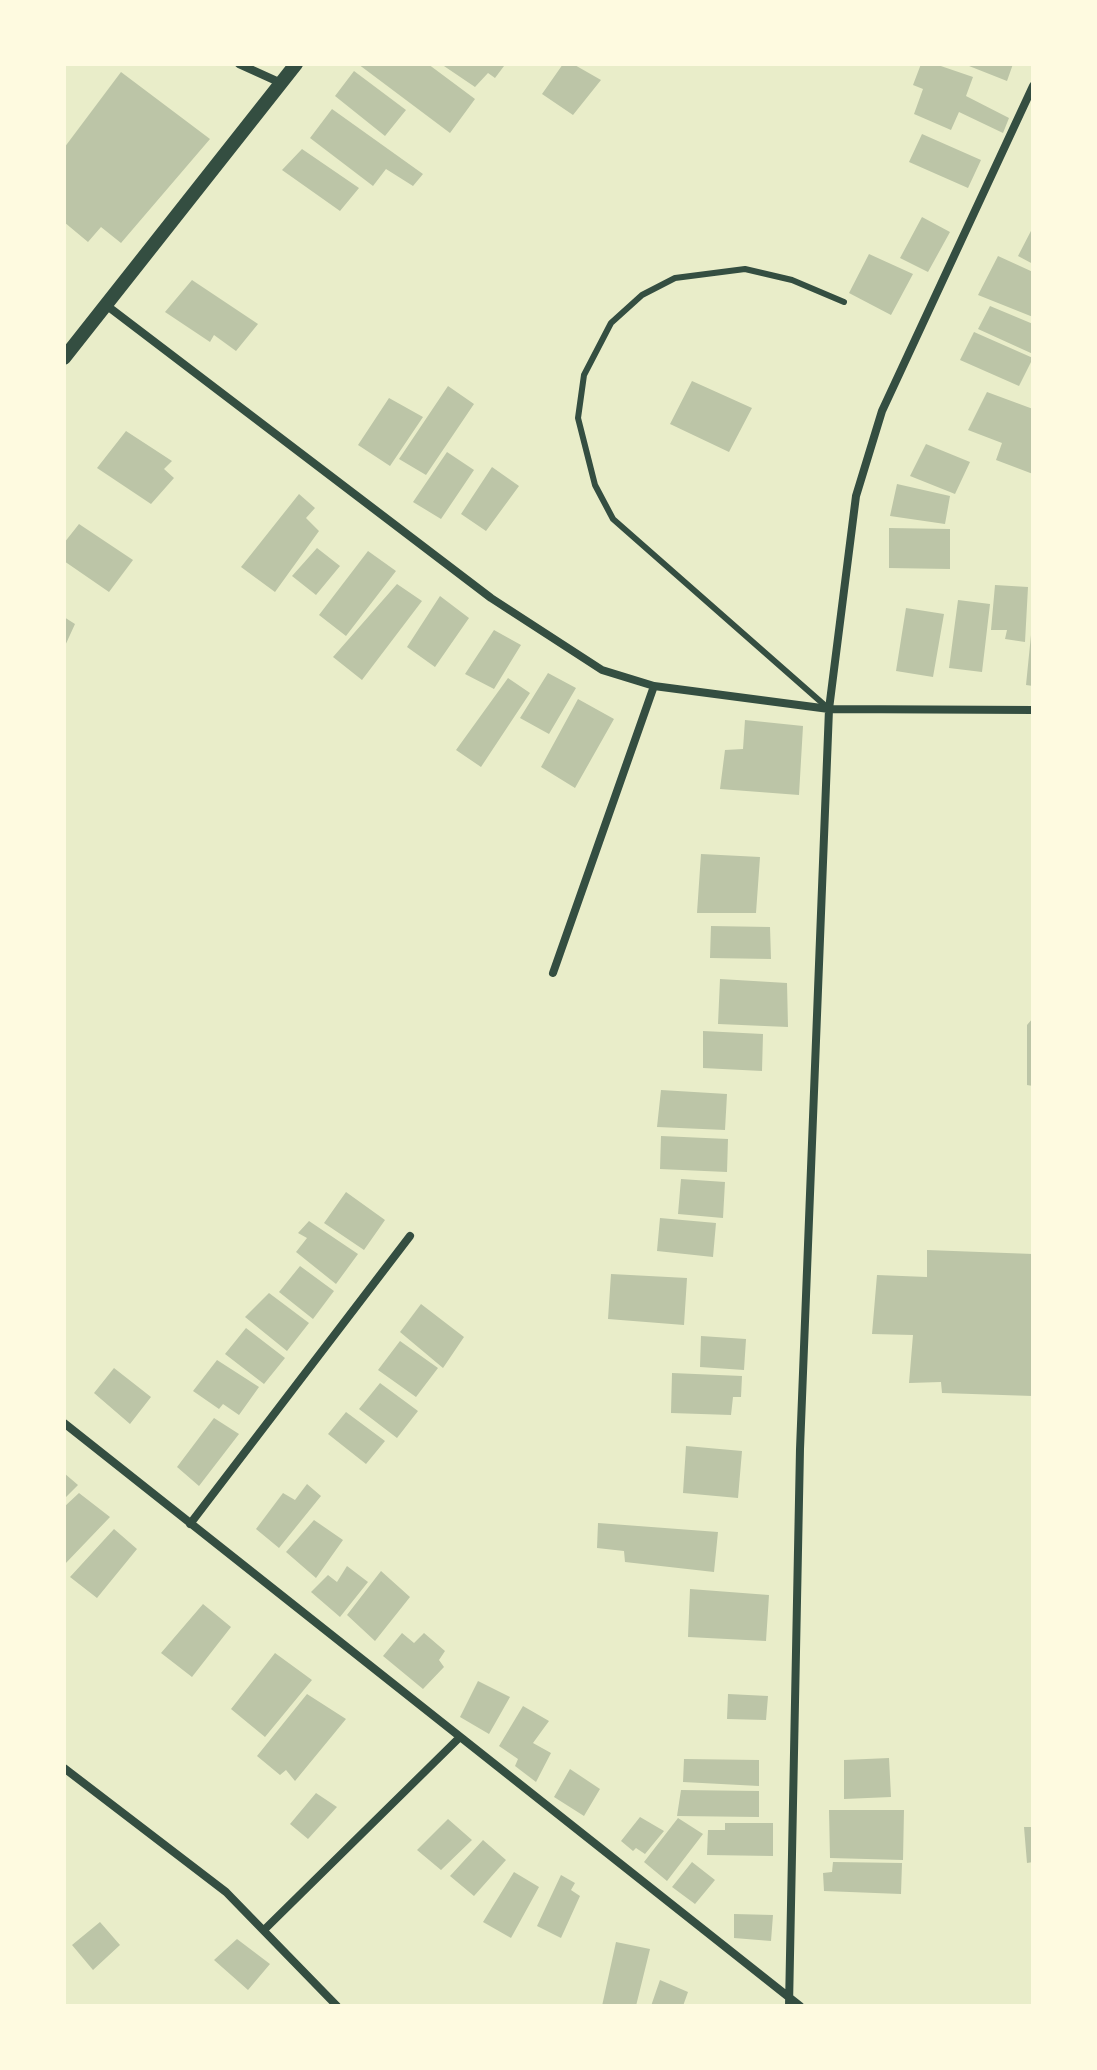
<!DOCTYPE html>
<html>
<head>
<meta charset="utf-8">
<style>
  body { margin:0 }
  #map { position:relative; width:1097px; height:2070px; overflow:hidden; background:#e9edc9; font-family:"Roboto Condensed",sans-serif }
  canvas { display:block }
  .frame { position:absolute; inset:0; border:66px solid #fefae0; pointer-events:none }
</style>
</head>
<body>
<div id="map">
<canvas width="1097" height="2070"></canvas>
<div class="frame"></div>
</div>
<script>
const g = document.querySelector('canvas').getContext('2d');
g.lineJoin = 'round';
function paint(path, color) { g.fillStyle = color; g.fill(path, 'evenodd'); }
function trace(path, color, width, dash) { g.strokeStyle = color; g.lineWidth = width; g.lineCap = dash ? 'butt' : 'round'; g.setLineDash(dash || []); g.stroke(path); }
paint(new Path2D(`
  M358 64H428L475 99 450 133Z
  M441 64H501L504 66 495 78 488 73 475 87Z
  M563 64H573L601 80 573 115 542 94Z
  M921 64H935L973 77 966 96 1009 118 1003 133 959 112 951 130 914 114 923 89 913 85Z
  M964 64H1013L1007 81Z
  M354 71 406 110 385 136 335 96Z
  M121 72 210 139 121 243 101 227 88 242 64 222V148Z
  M332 109 423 174 413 186 386 169 373 186 310 138Z
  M922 134 981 160 968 188 909 162Z
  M302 149 359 188 340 211 282 170Z
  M922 217 950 232 928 272 900 258Z
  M1033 227V264L1018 256Z
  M869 254 913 274 891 315 849 293Z
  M998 256 1033 272V317L978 295Z
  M192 280 258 324 236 351 214 335 210 342 165 312Z
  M990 306 1033 324V354L978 329Z
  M974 332 1033 358 1019 386 960 360Z
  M692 381 752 408 729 452 670 424Z
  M448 386 474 404 426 475 399 459Z
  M987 392 1033 409V474L996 460 1002 443 968 430Z
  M389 398 423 417 390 466 358 445Z
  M126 431 172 461 164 469 174 478 151 504 97 468Z
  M926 444 970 462 955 494 910 476Z
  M447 452 474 470 441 519 413 502Z
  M492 467 519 486 486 531 461 514Z
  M897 484 950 496 945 524 890 516Z
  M299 494 315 508 306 518 319 531 275 592 241 567Z
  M79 524 133 560 109 592 64 561V543Z
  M889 528 950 529V569L889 568Z
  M317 548 340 566 316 595 292 576Z
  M368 551 396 571 346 636 319 615Z
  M397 584 422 601 362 680 333 657Z
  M995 585 1028 587 1025 642 1005 639 1007 630H991Z
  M440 596 469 618 435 667 407 647Z
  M958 600 990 604 982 672 949 668Z
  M906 608 944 614 933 677 896 671Z
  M64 617 75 624 64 648Z
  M494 630 521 645 494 689 465 674Z
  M1031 635H1033V686L1026 685Z
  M548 673 576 688 549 734 520 718Z
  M508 678 530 693 481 767 456 750Z
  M578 699 614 719 575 788 541 767Z
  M745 720 803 726 799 795 720 789 725 750 743 749Z
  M701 854 760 857 756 913H697Z
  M711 926 770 927 771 959 710 958Z
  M720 979 787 983 788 1027 718 1024Z
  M1033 1018V1086L1027 1085V1025Z
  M703 1031 763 1034 762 1071 703 1068Z
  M661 1090 727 1094 725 1130 657 1127Z
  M661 1136 728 1139 727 1172 660 1169Z
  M681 1179 725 1182 723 1218 678 1214Z
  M346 1192 385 1220 364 1250 324 1223Z
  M660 1218 716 1223 713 1257 657 1251Z
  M309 1221 358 1254 336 1284 296 1252 307 1238 298 1233Z
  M927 1250 1033 1254V1396L942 1393 941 1382 909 1383 913 1335 872 1334 877 1275 927 1277Z
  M300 1266 334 1291 313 1319 279 1292Z
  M611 1274 687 1278 684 1325 608 1319Z
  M269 1293 309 1323 287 1351 245 1317Z
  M421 1304 464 1337 443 1368 400 1332Z
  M246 1328 285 1358 264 1384 225 1354Z
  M701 1336 746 1339 744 1370 700 1367Z
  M400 1341 438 1368 416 1397 378 1370Z
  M217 1360 259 1387 239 1415 223 1404 219 1409 193 1391Z
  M114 1368 151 1397 130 1424 94 1393Z
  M672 1373 742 1376 741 1397H733L731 1415 671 1413Z
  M380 1383 418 1411 397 1438 359 1409Z
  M346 1412 385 1441 366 1464 328 1434Z
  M214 1418 239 1434 199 1486 177 1467Z
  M686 1446 742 1451 738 1498 683 1493Z
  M64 1473 78 1485 64 1499Z
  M307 1484 321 1496 279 1548 256 1529 283 1493 295 1500Z
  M79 1493 110 1517 64 1565V1507Z
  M314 1520 343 1540 316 1578 286 1552Z
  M598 1523 718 1532 714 1572 625 1562 624 1551 597 1548Z
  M114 1529 137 1549 97 1598 70 1577Z
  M347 1566 368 1582 340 1617 311 1592 328 1575 337 1582Z
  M381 1571 410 1597 375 1641 347 1615Z
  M690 1589 769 1595 766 1641 688 1637Z
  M203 1604 231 1627 192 1677 161 1653Z
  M402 1633 414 1643 424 1633 445 1651 439 1660 444 1667 423 1689 383 1656Z
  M275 1653 312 1680 265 1737 231 1709Z
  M478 1681 510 1697 489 1734 460 1717Z
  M307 1694 346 1719 295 1781 286 1770 280 1775 257 1756Z
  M728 1694 768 1696 766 1720 727 1719Z
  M523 1706 549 1721 533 1743 551 1753 536 1782 515 1766 518 1759 499 1746Z
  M889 1758 891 1797 844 1799V1760Z
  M684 1759 759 1760V1786L683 1782Z
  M570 1769 600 1789 584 1816 554 1797Z
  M681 1790 759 1791V1817L677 1816Z
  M316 1793 337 1807 308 1839 290 1824Z
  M829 1810H904L903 1860 830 1858Z
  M640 1817 664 1831 645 1854 636 1848 633 1851 621 1841Z
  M678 1818 703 1834 667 1881 644 1862Z
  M448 1819 472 1840 441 1870 417 1850Z
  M725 1823H773V1856L707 1855 708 1830H725Z
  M1024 1827H1033V1862L1027 1863Z
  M483 1840 506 1860 474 1896 450 1876Z
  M692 1862 715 1880 695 1904 672 1887Z
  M833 1862 902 1863 901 1894 824 1891 823 1873 832 1872Z
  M514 1872 539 1887 511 1938 483 1922Z
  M561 1875 575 1883 571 1890 580 1896 561 1938 537 1926Z
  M734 1914 773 1915 771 1941 734 1938Z
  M100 1922 120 1945 93 1970 72 1945Z
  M237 1939 270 1964 248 1990 214 1960Z
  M616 1942 650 1949 636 2006H602Z
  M660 1980 688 1992 683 2006H651Z`), '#bcc5a7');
trace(new Path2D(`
  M829 709 613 519 595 485 578 418 584 375 611 323 642 295 675 278 745 269 792 280 844 302`), '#344e41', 6);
trace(new Path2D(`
  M239 64 281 83
  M106 305 491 598 602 670 654 686 829 709 1033 710
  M553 973 654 686
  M64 1423 800 2006
  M190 1524 410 1236
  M64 1768 226 1892 337 2006
  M264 1930 459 1738
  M789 2006 800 1449 829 709 856 496 882 411 1033 86`), '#344e41', 8);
trace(new Path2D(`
  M64 358 296 64`), '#344e41', 14);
</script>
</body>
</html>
